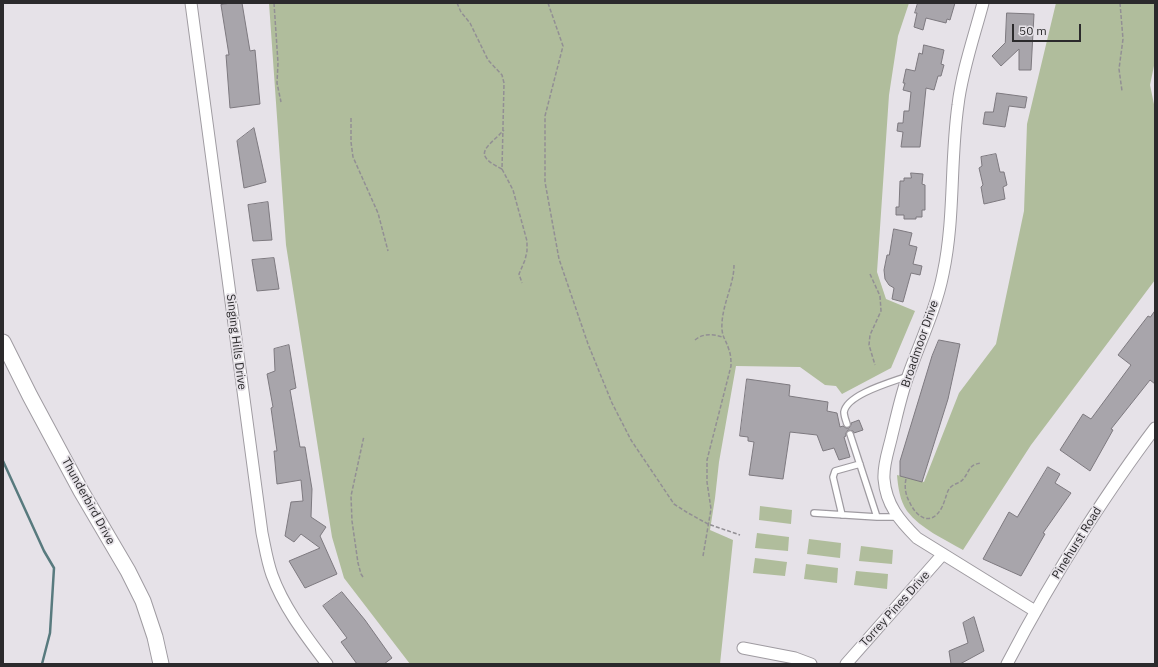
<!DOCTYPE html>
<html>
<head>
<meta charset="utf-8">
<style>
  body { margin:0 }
  #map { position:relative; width:1158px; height:667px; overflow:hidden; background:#e6e2e8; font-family:"IBM Plex Sans",sans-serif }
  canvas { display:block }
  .frame { position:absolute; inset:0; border:4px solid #2b2a2c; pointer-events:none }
  .scale { position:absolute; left:1012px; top:24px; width:69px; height:18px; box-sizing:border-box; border:2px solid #2b2a2c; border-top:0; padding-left:5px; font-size:12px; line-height:14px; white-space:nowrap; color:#2b2a2c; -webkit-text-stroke:3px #e6e2e8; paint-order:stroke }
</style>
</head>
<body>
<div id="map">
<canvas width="1158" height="667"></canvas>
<div class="frame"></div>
<div class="scale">50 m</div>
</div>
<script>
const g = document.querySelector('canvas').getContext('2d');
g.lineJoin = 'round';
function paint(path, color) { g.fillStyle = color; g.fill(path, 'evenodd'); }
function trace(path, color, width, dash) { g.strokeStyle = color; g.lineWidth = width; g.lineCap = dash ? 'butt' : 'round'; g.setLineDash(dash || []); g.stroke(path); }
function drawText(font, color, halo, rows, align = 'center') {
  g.font = font + ' "IBM Plex Sans",sans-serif'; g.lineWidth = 3.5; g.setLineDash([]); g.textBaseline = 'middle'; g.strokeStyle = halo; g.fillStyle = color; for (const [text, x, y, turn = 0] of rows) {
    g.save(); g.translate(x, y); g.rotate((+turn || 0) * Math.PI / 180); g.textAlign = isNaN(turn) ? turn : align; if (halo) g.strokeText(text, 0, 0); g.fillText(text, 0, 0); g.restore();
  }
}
paint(new Path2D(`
  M269 3H909L898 36 889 95 877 272 886 299 915 311 891 368 842 394 836 386 825 385 800 367 736 366 719 462 715 498 710 530 733 540 720 664H410L344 578 332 537 286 245Z
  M1056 3H1155V61L1150 85 1155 109V280L1031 445 963 550C944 539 921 529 907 511 900 501 898 487 897 475L924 482 959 393 996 344 1024 211 1027 124Z
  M760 506 792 510 791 524 759 520Z
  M757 533 789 537 788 551 755 548Z
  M809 539 841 543 840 558 807 554Z
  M861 546 893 550 892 564 859 561Z
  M755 558 787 562 785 576 753 573Z
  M806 564 838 568 837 583 804 579Z
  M856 571 888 574 887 589 854 585Z`), '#b0bd9c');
trace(new Path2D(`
  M3 461 44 551 54 568 50 633 42 664`), '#587a7e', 2.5);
const building = new Path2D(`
  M231 3H242L250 51 255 50 260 104 230 108 226 55H229L221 5Z
  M918 3H955L950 20 947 19 946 23 926 18 923 30 914 27 917 13H915Z
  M1007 13 1034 14 1031 70H1019V49L1001 66 992 56 1005 43Z
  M924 45 944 50 941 64 944 65 941 76H938L934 90 926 88 920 147H901L903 132 897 131 898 123H903L904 111H909L911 92 903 90 905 83H903L906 69 915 71 919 53 922 54Z
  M997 93 1027 97 1025 108 1009 106 1005 127 983 124 985 112H993Z
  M254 128 266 182 244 188 237 141Z
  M996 154 1000 172H1004L1007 185 1003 187 1005 199 984 204 981 187 983 185 979 168 982 166 981 157Z
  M911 173 923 174 922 184 925 185V210H922V217H916V219H904V215H896V207H899L900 181H904V178H911Z
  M268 202 272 240 253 241 248 205Z
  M894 229 912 233 909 245 917 247 913 264 922 266 920 275 911 273 903 302 892 299 894 288 889 285 885 279 884 270 887 255H889Z
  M274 258 279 289 257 291 252 260Z
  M1155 311V384L1150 380 1111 429 1113 430 1090 471 1060 450 1083 414 1091 419 1131 365 1118 355 1148 316 1150 317Z
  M939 340 960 344 948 399 922 482 900 476V461L932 356Z
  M289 345 296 388 290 390 300 447H305L312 489 311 517 326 527 320 536 337 574 305 588 289 561 320 548 301 534 294 542 285 536 291 502 303 501 301 480 277 484 274 451H277L271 408 273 407 267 374 275 371 274 349Z
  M747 379 790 385 789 396 828 402 827 411 837 413 840 427 843 426 846 428H849L851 425V423L859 420 863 430 854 433 853 431 848 430 846 433V436L844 437 850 457 839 460 834 448 823 451 817 435 790 432 783 479 749 475 754 442 748 441V437L740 436Z
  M1048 467 1060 474 1055 483 1071 493 1043 533 1045 534 1021 576 983 559 1009 512 1017 517Z
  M342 592 365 620 392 658 384 664H357L341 642 347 638 323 606Z
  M974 617 984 651 960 664H951L949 651 968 643 963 623Z`);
paint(building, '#a8a5ab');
trace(building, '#7d797f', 1);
const lane = new Path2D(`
  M847 424C846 421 844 416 844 412 847 394 892 382 908 376
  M850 434 877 517H898
  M814 513 877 517
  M842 515 833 477 835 471 860 464`);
const street = new Path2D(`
  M191 3 262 533C265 547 267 561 272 575 284 608 306 636 327 664
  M983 3C974 37 962 71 958 105 950 161 955 218 943 274 936 309 920 342 908 376 901 395 897 415 892 435 889 449 883 464 884 479 886 505 900 521 917 538L1035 611
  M743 648 795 658 811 664
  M846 664 943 554
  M1007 664C1031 618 1057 573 1085 529 1107 495 1130 461 1155 428`);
const secondary = new Path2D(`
  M3 342 30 396 81 491 128 571 143 601 155 637 161 664`);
trace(lane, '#9f9ba1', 8);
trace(street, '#9f9ba1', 13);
trace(secondary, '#9f9ba1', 17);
trace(new Path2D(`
  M274 3 278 63 277 83 281 102
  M457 3 461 12 470 23 488 60 502 75 504 83 502 169 513 190 527 241V251L525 260 519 274 522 283
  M548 3 563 46 545 116V182L559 259 588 344 612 403 631 440 674 504 688 513 708 524 740 535
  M1120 3 1123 39 1119 69 1122 91
  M351 118V142L353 157 378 213 388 251
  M502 169C471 154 487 148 504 130
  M870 274 880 296 881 311 870 335 869 345 875 365
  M695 340C703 333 713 334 722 337
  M906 479C904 488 906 496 910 503 917 518 931 526 941 509 945 502 946 494 949 489 952 485 956 484 960 482 970 475 966 464 982 463
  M703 556 711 509 707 482V460L731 366C731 361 731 355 729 350 726 339 721 337 722 323 723 303 734 284 734 265
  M363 577 361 574 358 563 352 521 351 496 364 436`), '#928f94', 1.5, [4, 2]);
trace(lane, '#fff', 5.5);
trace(street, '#fff', 11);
trace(secondary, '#fff', 15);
drawText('12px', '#2b2a2c', '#e6e2e8', [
  ["Singing Hills Drive",236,342,83],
  ["Broadmoor Drive",920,344,-71],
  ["Thunderbird Drive",88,501,61],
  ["Pinehurst Road",1077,543,-58],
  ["Torrey Pines Drive",895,609,-48]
]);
</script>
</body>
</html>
